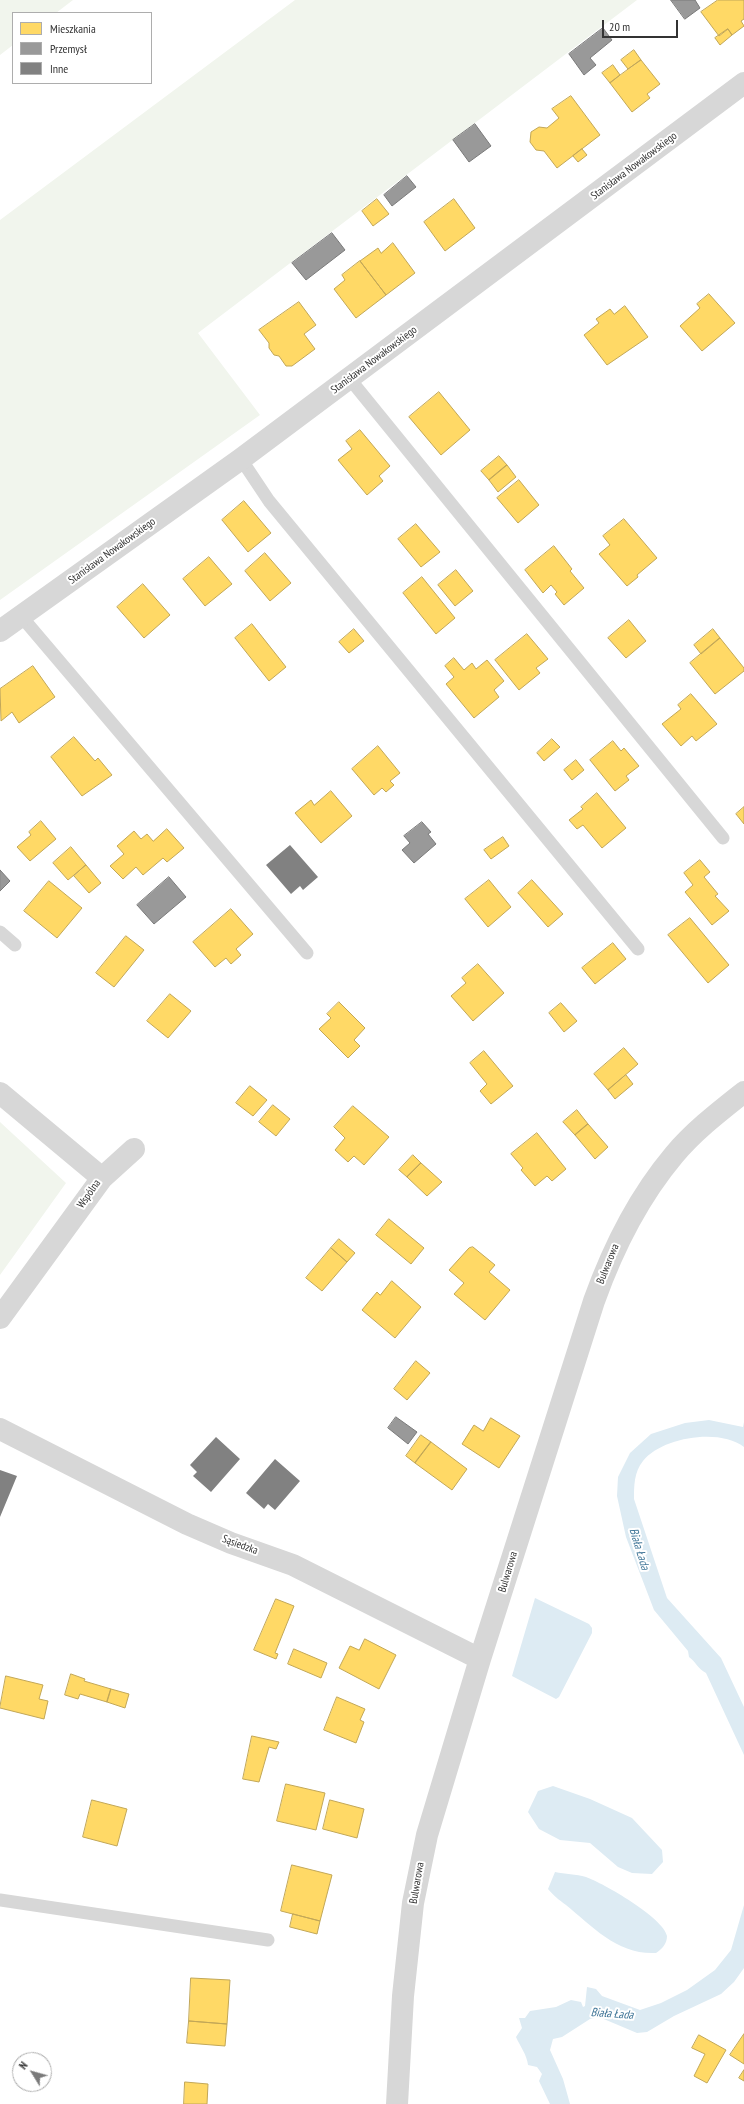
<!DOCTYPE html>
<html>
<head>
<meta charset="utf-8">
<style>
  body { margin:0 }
  #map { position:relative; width:744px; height:2104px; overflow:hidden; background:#fff; font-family:"PT Sans Narrow",sans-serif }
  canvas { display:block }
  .legend { position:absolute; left:12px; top:12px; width:140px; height:72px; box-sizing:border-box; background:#fff; border:1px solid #adadad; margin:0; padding:5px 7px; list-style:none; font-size:12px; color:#333 }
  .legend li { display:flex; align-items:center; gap:8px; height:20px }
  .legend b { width:20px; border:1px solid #adadad }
  .north { position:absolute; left:12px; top:2052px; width:40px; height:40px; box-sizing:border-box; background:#fff; border:1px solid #adadad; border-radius:50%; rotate:307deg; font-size:11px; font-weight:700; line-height:16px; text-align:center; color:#333 }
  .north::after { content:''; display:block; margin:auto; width:14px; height:18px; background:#7a7a7a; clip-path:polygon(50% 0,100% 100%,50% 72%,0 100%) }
  .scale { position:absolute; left:602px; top:20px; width:76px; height:18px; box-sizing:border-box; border:2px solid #333; border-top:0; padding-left:5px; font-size:12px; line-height:14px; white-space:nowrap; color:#333; -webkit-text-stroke:3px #fff; paint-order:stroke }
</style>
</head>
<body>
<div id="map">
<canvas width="744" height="2104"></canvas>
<ul class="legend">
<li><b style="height:11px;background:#ffd966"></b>Mieszkania</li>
<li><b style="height:11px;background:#999"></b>Przemysł</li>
<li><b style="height:11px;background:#818181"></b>Inne</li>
</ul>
<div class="north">N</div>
<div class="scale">20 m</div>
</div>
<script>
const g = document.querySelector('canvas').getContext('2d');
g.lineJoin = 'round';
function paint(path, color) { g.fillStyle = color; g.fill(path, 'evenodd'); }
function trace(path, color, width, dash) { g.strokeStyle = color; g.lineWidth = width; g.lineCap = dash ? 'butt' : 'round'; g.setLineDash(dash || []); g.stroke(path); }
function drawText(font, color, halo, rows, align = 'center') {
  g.font = font + ' "PT Sans Narrow",sans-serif'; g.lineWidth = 4; g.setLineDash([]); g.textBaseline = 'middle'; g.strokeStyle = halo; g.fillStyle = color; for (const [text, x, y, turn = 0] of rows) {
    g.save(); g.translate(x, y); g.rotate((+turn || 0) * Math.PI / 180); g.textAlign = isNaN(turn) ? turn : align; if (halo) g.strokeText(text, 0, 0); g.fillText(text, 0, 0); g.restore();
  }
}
paint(new Path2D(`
  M0 0H73L56 13H13V45L0 55Z
  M295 0H637L198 333 260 415 0 600V220Z
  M0 1122 66 1183 0 1275Z`), '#f1f5ed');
paint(new Path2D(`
  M709 1420 743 1427 744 1422V1447C720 1428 662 1437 643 1461 634 1472 634 1486 634 1499L667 1598 721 1658 744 1707V1755L706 1673C698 1669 696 1662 689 1657L688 1651 654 1610 626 1537 617 1496 618 1477 630 1453 651 1434 685 1423Z
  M535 1598 589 1624 592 1628V1633L559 1697 556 1699 512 1676Z
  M553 1786 590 1799 632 1818 662 1850 663 1862 652 1874 632 1873 618 1867 590 1843 560 1840 539 1829 528 1812 538 1791Z
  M555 1872C565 1874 576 1874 586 1877 603 1883 664 1918 667 1936 667 1944 662 1949 656 1953 618 1955 593 1927 566 1905 558 1899 555 1897 548 1889Z
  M744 1905V1968L734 1982 721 1994 674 2016 647 2032 637 2033 599 2017 590 2019 562 2037 553 2039 550 2050 563 2079 570 2104H550L539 2081 542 2074 537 2067 528 2065C527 2055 520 2046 516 2037L522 2028 519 2018H525L530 2011 556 2007 571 2000 581 2002 583 2007 585 2006 587 1987 596 1989 602 1996 640 2010 661 2003 687 1990 715 1970 731 1950Z`), '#ddebf3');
const homes = new Path2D(`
  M718 0H744V19L741 21 744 26 732 35 728 29 719 36 701 12Z
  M728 29 732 35 720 45 715 38Z
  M634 50 641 60 628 69 621 60Z
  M641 60 660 84 647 94 650 98 632 112 610 83Z
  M613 65 620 75 610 83 602 73Z
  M571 96 600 135 557 168 544 151 536 150 530 142 531 132 539 127 547 128 559 118 552 109Z
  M582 149 587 155 578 162 573 156Z
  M377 199 389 214 373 226 362 211Z
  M454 199 475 228 445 251 424 222Z
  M393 243 415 273 386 295 360 261 378 248 381 253Z
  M360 261 386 295 356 318 334 289 345 280 342 275Z
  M709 294 735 323 702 351 680 326 700 308 697 304Z
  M299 302 316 325 304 334 315 349 292 366H286L279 356 274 355 269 348V343L259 330Z
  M625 306 648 337 607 365 584 335 599 323 596 319 610 309 614 314Z
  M439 392 470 430 441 455 409 417Z
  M360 430 390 466 379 476 383 481 367 495 338 460 352 449 346 441Z
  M499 456 507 465 489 480 481 471Z
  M507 465 516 477 498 492 489 480Z
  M519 480 539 505 518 523 497 498Z
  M244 501 271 533 248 552 222 520Z
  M624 519 657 558 637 575 638 577 627 586 599 554 610 545 603 536Z
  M416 524 440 552 421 567 398 539Z
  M554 546 572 569 570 571 584 588 564 605 555 594 557 592 551 585 543 593 525 570Z
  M265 553 291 583 270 601 245 571Z
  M209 557 232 584 205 606 183 579Z
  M456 570 473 591 455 606 438 585Z
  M422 577 455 618 436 634 403 593Z
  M143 584 170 615 144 638 117 607Z
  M629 620 646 641 626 658 608 638Z
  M252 624 286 667 269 681 235 638Z
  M354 629 364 641 349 653 339 642Z
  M713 629 720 638 701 654 694 645Z
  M527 634 548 659 536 668 540 673 519 690 495 660Z
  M720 638 744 668V671L715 694 690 663Z
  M454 658 464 670 472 663 476 669 487 660 504 681 494 690 499 697 474 718 446 684 454 677 445 666Z
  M33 666 55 697 19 723 12 712 1 721 0 689Z
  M691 694 717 724 696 741 692 736 681 746 662 724 681 709 678 705Z
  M74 737 95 761 98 758 112 775 82 796 51 757Z
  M552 739 560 747 544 761 537 753Z
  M613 741 621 751 624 748 639 766 626 776 629 780 615 791 590 760Z
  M378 746 400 773 390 781 394 785 386 792 382 788 374 795 352 769Z
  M576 760 584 770 572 780 564 770Z
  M331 791 352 816 321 843 295 813 311 800 314 805Z
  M597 793 626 828 602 848 583 825 577 829 569 820 583 809 581 807Z
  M744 807V824L736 814Z
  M41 821 56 839 30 861 17 847 31 835 29 832Z
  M167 829 184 848 167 862 163 858 143 875 136 867 123 879 110 866 124 854 117 846 134 831 141 839 147 834 153 841Z
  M503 837 509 846 491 859 484 850Z
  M71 847 86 865 68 880 53 863Z
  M700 860 710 872 704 877 718 894 715 896 729 911 712 925 685 892 693 885 684 873Z
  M86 865 101 883 89 893 74 876Z
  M489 880 511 907 488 927 465 899Z
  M532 880 563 914 548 927 518 893Z
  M49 881 82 908 57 938 24 911Z
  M231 909 253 934 236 949 241 955 231 964 226 958 215 967 193 942Z
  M690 918 729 965 708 983 668 935Z
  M126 936 144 950 114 987 96 973Z
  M613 943 626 959 595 984 582 968Z
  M478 964 504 993 473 1021 451 996 466 983 462 978Z
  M170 994 191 1011 168 1038 147 1021Z
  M339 1002 365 1028 354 1040 360 1046 348 1058 319 1029 331 1018 327 1014Z
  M561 1003 577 1021 564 1032 549 1013Z
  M624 1048 638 1064 608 1090 594 1074Z
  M484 1051 513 1086 491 1104 480 1091 487 1084 470 1063Z
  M626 1075 633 1084 615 1099 608 1090Z
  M250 1086 267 1100 253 1116 236 1103Z
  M273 1105 290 1119 276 1136 259 1122Z
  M353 1106 389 1137 364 1165 354 1156 348 1162 335 1150 345 1138 334 1127Z
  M577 1110 588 1124 575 1135 563 1122Z
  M588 1124 608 1147 595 1159 575 1135Z
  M537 1133 566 1169 552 1181 547 1176 535 1186 521 1170 523 1168 511 1154Z
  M413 1155 421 1163 407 1177 399 1170Z
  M421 1163 442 1182 427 1196 407 1177Z
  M389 1219 424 1248 411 1264 376 1235Z
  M339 1239 355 1253 347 1262 331 1248Z
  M473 1247 495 1265 489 1272 510 1290 485 1320 454 1294 464 1283 449 1270 469 1248Z
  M331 1248 347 1262 322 1291 306 1278Z
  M392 1281 421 1307 395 1338 362 1310 377 1292 380 1295Z
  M416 1361 430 1373 407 1400 394 1389Z
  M491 1418 520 1436 499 1468 462 1444 474 1425 483 1431Z
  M421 1435 431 1442 415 1463 406 1456Z
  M431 1442 467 1469 452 1490 415 1463Z
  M276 1599 294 1606 275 1653 278 1654 276 1659 254 1650Z
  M365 1639 396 1655 379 1689 339 1668 350 1646 359 1650Z
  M294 1649 327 1663 321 1678 288 1664Z
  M71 1674 85 1679 84 1681 111 1689 107 1702 80 1694 78 1699 65 1695Z
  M6 1676 43 1685 39 1699 48 1701 44 1719 0 1708Z
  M111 1689 129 1694 125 1708 107 1702Z
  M337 1697 365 1709 360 1720 364 1722 356 1743 324 1730Z
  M252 1736 279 1742 276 1749 269 1747 259 1782 243 1779Z
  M286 1784 325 1793 316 1830 277 1821Z
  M92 1800 127 1809 117 1846 83 1837Z
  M330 1800 364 1809 357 1838 323 1829Z
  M292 1865 332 1875 320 1921 281 1911Z
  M293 1914 320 1921 317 1934 290 1927Z
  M191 1978 230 1980 227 2024 189 2021Z
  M189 2021 227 2024 225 2046 187 2043Z
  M744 2034V2064L730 2055Z
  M699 2035 726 2050 707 2083 694 2076 705 2054 692 2048Z
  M744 2070V2081L739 2078Z
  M185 2082 208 2084 207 2104H184Z`);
paint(homes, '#ffd966');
trace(homes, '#c2a757', 1);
const industry = new Path2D(`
  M671 0H695L700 8 685 19Z
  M603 28 612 40 590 58 596 65 584 75 569 54Z
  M475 124 491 146 469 162 453 140Z
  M407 176 416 187 392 206 384 195Z
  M332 233 345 250 306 280 292 263Z
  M422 822 431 832 428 834 436 844 414 863 402 850 410 843 404 836Z
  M0 870 10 881 0 891Z
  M169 877 186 897 154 924 137 905Z
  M396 1417 417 1432 408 1444 388 1428Z`);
paint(industry, '#999');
trace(industry, '#7a7a7a', 1);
paint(new Path2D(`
  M290 845 318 877 303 890 300 886 291 894 266 865Z
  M216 1437 240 1459 211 1492 193 1476 197 1472 190 1465Z
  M275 1459 300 1481 275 1510 268 1504 264 1509 246 1493Z
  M0 1470 17 1476 0 1517Z`), '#818181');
trace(new Path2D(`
  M349 378 723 838
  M241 459 269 501 638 949
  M21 616 307 953
  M0 932 15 945
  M0 1900 268 1940`), '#d7d7d7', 13);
trace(new Path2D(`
  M0 631 241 459 744 83
  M0 1093 102 1178 0 1318
  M102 1178 134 1149
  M0 1429 187 1524 231 1543 293 1565 480 1659
  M397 2104 403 1996 413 1903 427 1835 480 1659 594 1301C613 1248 637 1199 674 1155 694 1131 720 1111 744 1092`), '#d7d7d7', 22);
drawText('11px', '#333', '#fff', [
  ["Stanisława Nowakowskiego",634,166,-37],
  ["Stanisława Nowakowskiego",374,360,-37],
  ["Stanisława Nowakowskiego",112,551,-36],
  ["Wspólna",89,1194,-55],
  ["Bulwarowa",608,1264,-68],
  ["Sąsiedzka",240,1545,20],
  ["Bulwarowa",508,1572,-73],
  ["Bulwarowa",417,1883,-80]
]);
drawText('italic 12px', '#3f7597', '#fff', [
  ["Biała Łada",639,1549,73],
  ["Biała Łada",612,2014,4]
]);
</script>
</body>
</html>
